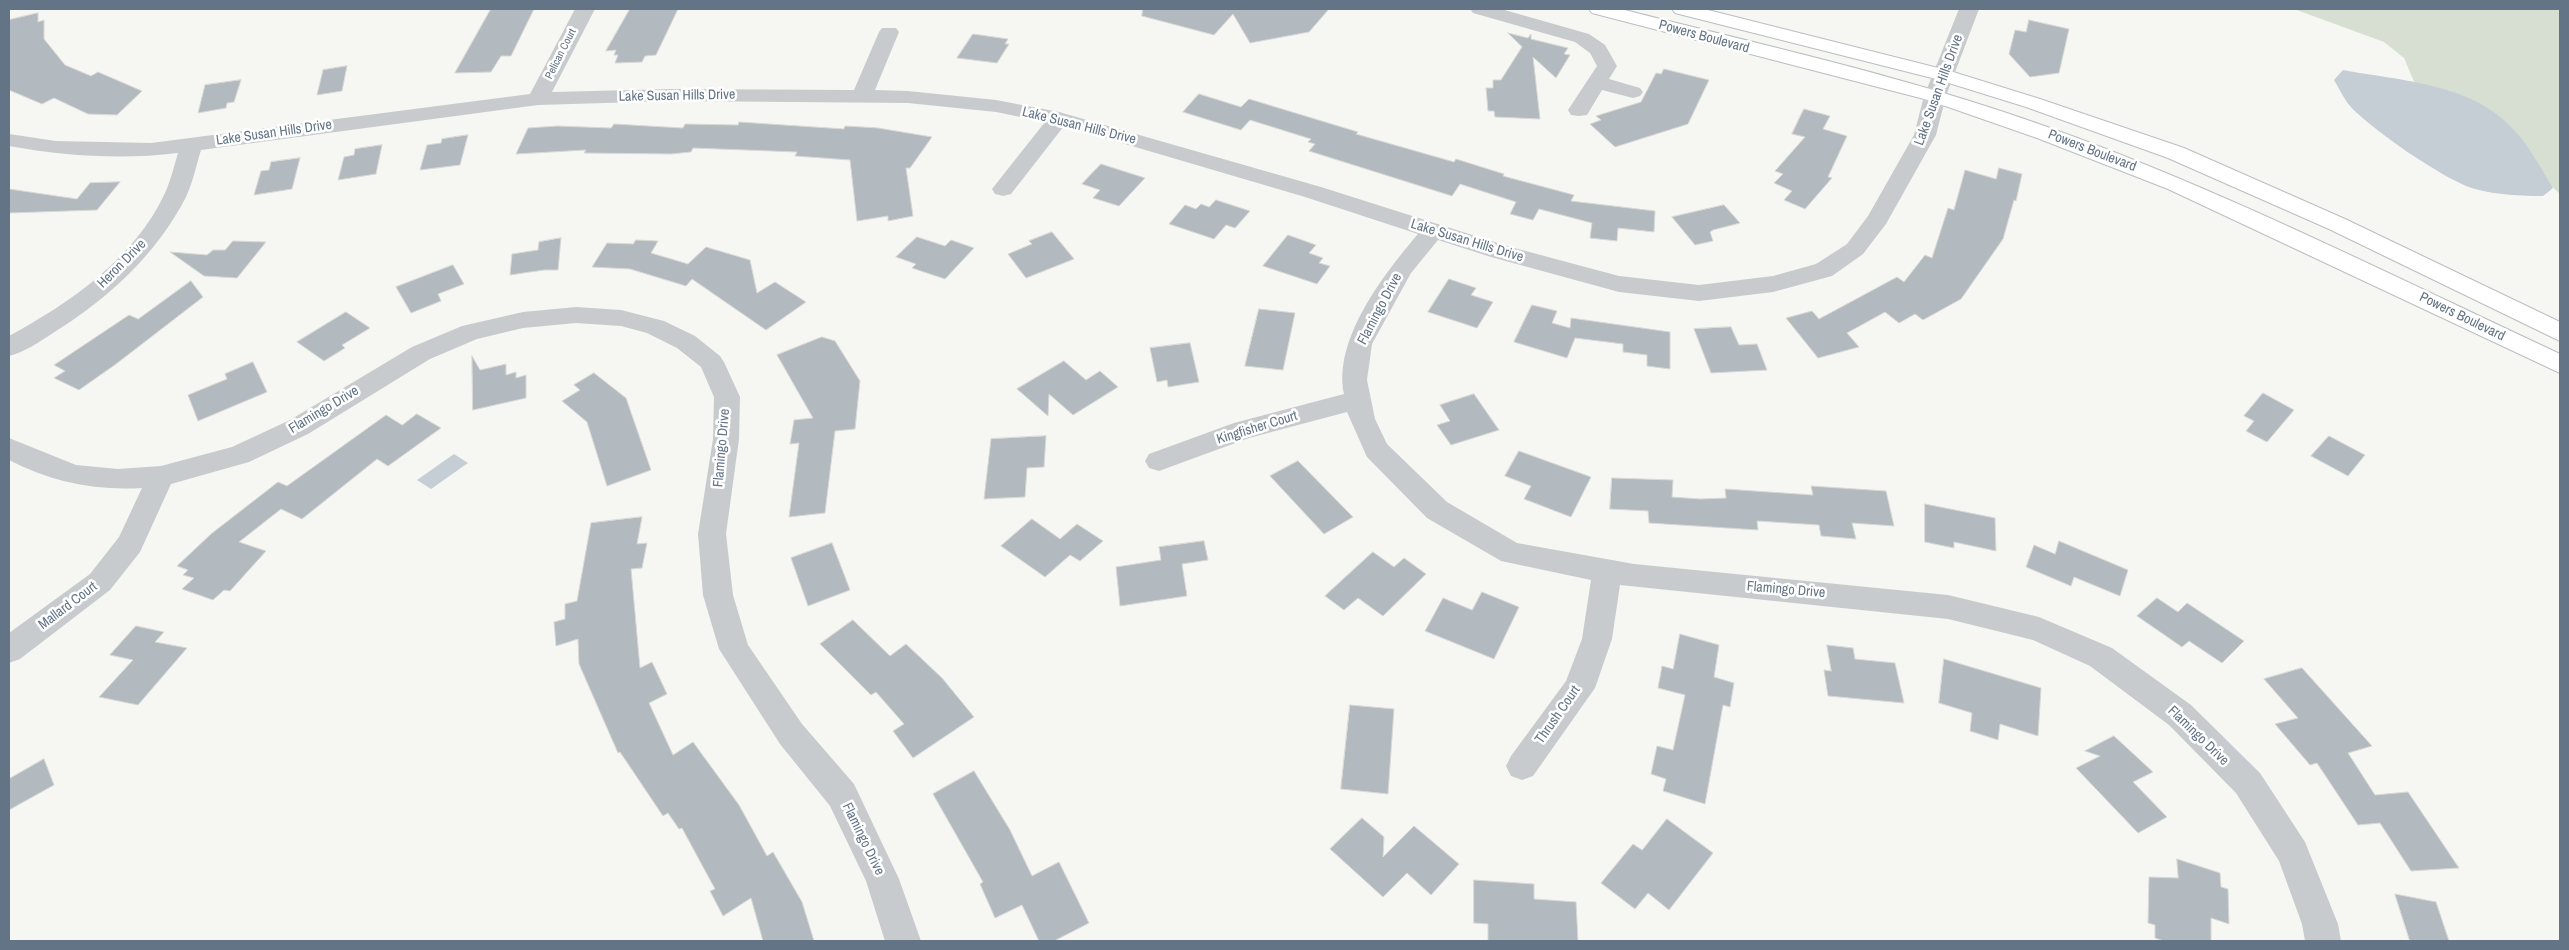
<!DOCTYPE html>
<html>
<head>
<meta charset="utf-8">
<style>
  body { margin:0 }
  #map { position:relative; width:2569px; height:950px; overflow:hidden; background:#f6f6f2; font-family:"Archivo Narrow",sans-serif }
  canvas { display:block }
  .frame { position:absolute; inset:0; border:10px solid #637486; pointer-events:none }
</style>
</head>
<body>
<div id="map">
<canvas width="2569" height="950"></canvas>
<div class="frame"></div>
</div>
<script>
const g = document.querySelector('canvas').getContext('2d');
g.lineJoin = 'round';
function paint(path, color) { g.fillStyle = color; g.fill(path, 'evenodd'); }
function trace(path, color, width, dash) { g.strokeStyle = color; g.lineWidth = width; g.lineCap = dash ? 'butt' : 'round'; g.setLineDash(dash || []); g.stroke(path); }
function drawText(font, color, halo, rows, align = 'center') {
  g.font = font + ' "Archivo Narrow",sans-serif'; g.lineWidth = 5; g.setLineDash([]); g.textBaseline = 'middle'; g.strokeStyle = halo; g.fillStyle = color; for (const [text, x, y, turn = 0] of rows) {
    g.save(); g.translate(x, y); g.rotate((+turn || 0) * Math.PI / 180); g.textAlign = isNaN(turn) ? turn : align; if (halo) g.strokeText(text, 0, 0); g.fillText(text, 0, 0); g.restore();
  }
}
paint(new Path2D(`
  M2294 9H2560V194L2451 91 2415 84 2404 58 2384 42Z`), '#d7dfd3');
paint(new Path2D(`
  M2343 70C2401 81 2473 83 2515 131 2530 147 2541 169 2553 188L2543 196C2521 196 2497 195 2475 189 2446 181 2371 129 2350 106 2344 99 2339 88 2334 80Z
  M454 454 468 463 431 489 417 480Z`), '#c5ced4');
const building = new Path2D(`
  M491 9H534L511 56H501L491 72 455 73Z
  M630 9H678L656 55 645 56 642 62 615 63 618 55H614L616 50 606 51Z
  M1143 9H1329L1309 32 1250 43 1233 14 1214 35 1142 16Z
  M38 13V22L44 20V39L65 65 91 76 98 72 142 91 117 115 88 114 54 98 42 104 9 90V20Z
  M2029 20 2069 29 2059 73 2030 77 2009 54 2015 30 2026 32Z
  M1508 33 1528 38 1531 34V39L1568 48 1564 54 1570 55 1556 78 1533 57 1540 119 1495 117 1494 111H1488L1486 88H1493V80H1501L1522 47Z
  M973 34 1008 39 1005 44H1009L997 63 957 58Z
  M347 66 342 91 317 95 323 70Z
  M1664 69 1709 80 1688 124 1615 147 1590 124 1601 120 1596 116 1641 102 1656 73 1661 74Z
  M241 80 234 102 227 103 226 108 198 113 205 85Z
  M1199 94 1241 107 1249 99 1358 132 1356 134 1454 162 1456 159 1504 174 1503 176 1574 195 1571 201 1655 211 1654 232 1618 228 1617 241 1590 238 1592 223 1539 209 1533 220 1510 214 1516 202 1460 184 1452 196 1309 151 1315 144 1308 142 1311 139 1250 120 1241 130 1183 112Z
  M1804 109 1830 116 1823 129 1847 136 1828 177 1832 178 1805 209 1784 200 1792 191 1774 183 1783 174 1775 171 1805 137 1792 134Z
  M739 122 844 129 845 126 878 128 932 137 910 168H906L913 216 888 221V216L857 221 850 160 795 156 797 152 693 148 691 152 671 154 584 153 586 150 516 154 528 128 557 126 611 128 614 124 683 128 685 124 738 125Z
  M468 135 460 165 420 170 427 145 441 143 442 139Z
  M382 145 376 174 338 180 344 157 354 155 355 149Z
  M300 158 292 189 254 195 261 171 269 170 271 162Z
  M1101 164 1145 178 1119 206 1093 198 1100 190 1082 184Z
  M1999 168 2022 174 2016 201 2014 200 2003 239 1961 299 1923 320 1915 314 1899 323 1885 312 1847 333 1859 347 1818 358 1786 318 1812 311 1819 319 1897 277 1904 282 1925 255 1932 258 1948 208 1954 210 1965 170 1996 179Z
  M120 182 97 210 9 213V189L77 199 90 183Z
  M1216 200 1250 211 1235 228 1226 225 1214 239 1169 224 1185 205 1196 209 1201 204 1209 207Z
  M1724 205 1740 223 1713 230 1710 232 1713 241 1695 245 1672 217Z
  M1052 232 1074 259 1026 278 1008 254 1032 244 1029 241Z
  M1288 235 1316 245 1309 253 1323 258 1319 263 1330 266 1317 284 1263 266Z
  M917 237 945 246 951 240 974 248 945 279 912 268 916 264 896 257Z
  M561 238 558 270H544L510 275 512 254 538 250 539 242Z
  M636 240 658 241 651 253 688 264 706 247 750 260 757 293 775 282 806 302 766 330 692 279 686 286 630 269 592 267 607 243 633 244Z
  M233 241 266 242 237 278 204 276 170 252 207 255 213 250H225Z
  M453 265 464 284 438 294 441 301 411 313 396 287Z
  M1449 279 1476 288 1471 295 1493 302 1477 328 1428 312Z
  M191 281 203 297 116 364 79 390 54 378 65 371 54 365 129 315 138 319Z
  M1532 305 1557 311 1552 323 1570 328 1571 318 1670 332V369L1647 366V355L1623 352V344L1575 338 1567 358 1514 342Z
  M1259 309 1295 313 1283 370 1245 366Z
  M346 312 370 328 342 345 345 348 324 361 297 342Z
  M1731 327 1739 345 1757 344 1767 370 1711 373 1694 329Z
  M822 337 835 341 860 381 855 429 835 431 825 513 789 517 799 443 790 444 794 420 813 418 777 355Z
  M1190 343 1199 382 1168 387 1167 380 1157 382 1150 348Z
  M472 356 480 370 506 364V375L516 372V378L526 375V398L473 410Z
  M1064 361 1086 380 1100 371 1118 387 1073 415 1049 394 1048 416 1017 389Z
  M253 362 267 392 198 421 188 395 227 379 225 374Z
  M594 373 626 398 651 470 607 486 587 422 562 401 580 390 574 385Z
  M2263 393 2294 410 2267 442 2246 431 2254 421 2244 416Z
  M1474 394 1499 430 1451 445 1437 425 1450 421 1440 405Z
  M417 414 441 428 388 466 377 459 302 519 281 509 239 542 266 551 230 591 224 590 213 600 182 589 194 578 183 575 188 570 177 566 211 534 278 482 287 486 386 415 402 425Z
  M1046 436 1044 467 1027 468 1025 497 984 499 991 439Z
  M2329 436 2365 455 2348 476 2311 456Z
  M1519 451 1591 477 1571 517 1524 499 1531 486 1505 476Z
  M1298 461 1353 517 1324 534 1270 476Z
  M1612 478 1673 480 1672 497 1700 499 1726 498 1725 489 1813 495 1811 486 1886 491 1894 526 1852 523 1856 539 1821 536 1819 525 1757 521 1758 530 1649 523 1648 511 1610 509Z
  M1925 504 1995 518 1996 551 1954 542V548L1925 542Z
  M642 517 637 544 647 543 642 568 631 569 640 668 652 662 667 694 649 703 673 755 693 742 739 805 767 856 773 852 802 902 814 941H763L751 898 723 916 710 891 715 889 682 828 679 829 668 813 663 816 620 752 618 753 579 664 578 639 556 646 554 622 565 619V604L577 601 591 523Z
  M1032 519 1060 539 1077 524 1103 541 1080 561 1070 555 1045 577 1001 546Z
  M1204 541 1208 560 1182 564 1187 596 1120 606 1116 567 1161 560 1159 547Z
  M2059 541 2128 570 2120 596 2074 577 2071 586 2026 567 2034 545 2055 554Z
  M832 543 850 590 808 606 791 558Z
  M1373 552 1394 567 1404 558 1426 574 1383 616 1358 598 1344 610 1325 596Z
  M1482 592 1519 607 1494 659 1425 631 1443 598 1472 610Z
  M2157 598 2178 612 2187 603 2244 641 2222 663 2189 641 2182 647 2137 616Z
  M853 620 890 656 906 644 942 678 974 717 913 758 893 731 904 724 876 692 871 695 820 644Z
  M136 626 164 632 155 642 187 648 138 705 99 697 133 660 110 655Z
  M1680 634 1719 645 1714 677 1734 683 1730 707 1723 705 1705 804 1663 791 1666 779 1651 774 1657 746 1673 750 1685 695 1658 688 1662 666 1673 669Z
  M1827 645 1853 648 1855 659 1895 663 1904 703 1828 696 1824 670 1831 671Z
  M1944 659 2041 688 2038 736 2000 724 1998 740 1970 731 1972 713 1939 703Z
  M2302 668 2372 746 2348 753 2375 795 2408 792 2459 868 2411 871 2380 823 2358 825 2317 763 2310 765 2275 724 2298 718 2264 679Z
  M1350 705 1394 709 1388 794 1341 789Z
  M2114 736 2153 772 2133 782 2167 817 2138 833 2076 768 2100 756 2085 751Z
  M44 759 54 785 9 810V779Z
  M974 771 1010 830 1032 876 1059 862 1089 923 1054 941H1039L1022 905 995 918 980 884 983 882 933 794Z
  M1362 818 1384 837 1383 857 1414 826 1459 864 1431 895 1407 873 1383 897 1330 849Z
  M1667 819 1713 853 1669 910 1648 893 1635 909 1601 883 1633 844 1642 850Z
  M2177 859 2220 873 2221 887 2228 889 2229 924 2211 918V941H2164L2155 938V925L2148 923 2149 877 2178 878Z
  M1474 880 1534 884V899L1576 902 1578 941H1488V924L1474 923Z
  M2395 894 2436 902 2449 941H2410Z`);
paint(building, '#b3babf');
trace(building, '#d8d8d5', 1);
const secondary = new Path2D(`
  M1589 9H1621C1766 46 1913 78 2053 129 2227 192 2393 276 2560 354V373L2168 189 2037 138 1928 100 1592 13Z
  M1672 9H1704L1950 71 2040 99 2184 148 2345 219 2560 322V341L2329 229 2168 158 2026 107 1936 79 1675 13Z`);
trace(secondary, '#babec3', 2);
paint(new Path2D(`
  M575 9H595L552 92 673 89 854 90 879 32 882 28H896L899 32 875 90 908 91 996 100 1059 112 1321 187 1507 246 1619 276 1699 285 1773 276 1816 264 1847 244 1868 216 1914 135 1924 96 1959 9H1979L1946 96 1936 135 1886 224 1863 254 1832 276 1773 292 1699 301 1619 292 1491 257 1438 240 1411 273 1372 344 1367 380 1375 419 1387 444 1447 502 1517 543 1634 564 1948 595 2039 617 2112 648 2191 705 2260 773 2305 842 2338 924 2341 941H2305L2302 924 2279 861 2236 793 2169 725 2090 666 2033 640 1948 619 1620 585 1612 639 1595 688 1533 776 1522 780 1511 776 1506 766 1511 756 1566 681 1582 639 1591 580 1501 561 1427 518 1367 457 1347 412 1249 438 1159 471 1149 468 1145 461 1149 454 1234 423 1344 394C1333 339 1384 274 1418 234L1305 197 1064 126 1011 194 1003 196 995 194 992 189 1045 122 996 112 908 103 673 101 538 105 201 150C196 166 193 182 186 197 156 255 108 299 53 333 39 342 25 352 9 356V336C70 303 135 258 165 193 171 180 174 166 178 153 122 160 64 156 9 146V134L56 141 151 143 530 94Z
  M1470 9H1501L1589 34 1605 45 1617 66 1609 79 1640 88 1643 92 1640 96 1633 98 1602 90 1587 115 1579 116 1571 115 1568 110 1597 66 1590 53 1575 42 1473 13Z
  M576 307 621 310 664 321 695 336 720 356 724 362 740 397 739 439 726 534 733 595 748 645 802 724 854 784 899 879 921 941H885L866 881 830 806 780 744 719 649 703 595 698 534 713 439 714 397 701 367 677 348 647 333 621 326 576 323 523 328 477 339 430 359 308 434 249 462 171 484 140 552 110 590 20 659 9 663V633L90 574 119 537 142 488C95 491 51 482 9 460V438L76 465 118 469 161 466 232 447 290 420 412 347 462 326 523 312Z`), '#c8cbce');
paint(secondary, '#fff');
drawText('11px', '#637486', '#fff', [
  ["Pelican Court",561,54,-63]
]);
drawText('14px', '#637486', '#fff', [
  ["Powers Boulevard",1704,37,15],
  ["Lake Susan Hills Drive",1939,90,-70],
  ["Lake Susan Hills Drive",677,96,-1],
  ["Lake Susan Hills Drive",1079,126,14],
  ["Lake Susan Hills Drive",274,133,-8],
  ["Powers Boulevard",2092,151,21],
  ["Lake Susan Hills Drive",1467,241,17],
  ["Heron Drive",122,264,-45],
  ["Flamingo Drive",1380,309,-62],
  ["Powers Boulevard",2462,317,26],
  ["Flamingo Drive",324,410,-31],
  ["Kingfisher Court",1257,428,-17],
  ["Flamingo Drive",722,448,-85],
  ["Flamingo Drive",1786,590,5],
  ["Mallard Court",68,606,-37],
  ["Thrush Court",1558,715,-55],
  ["Flamingo Drive",2198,736,44],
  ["Flamingo Drive",863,839,64]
]);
</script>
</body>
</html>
